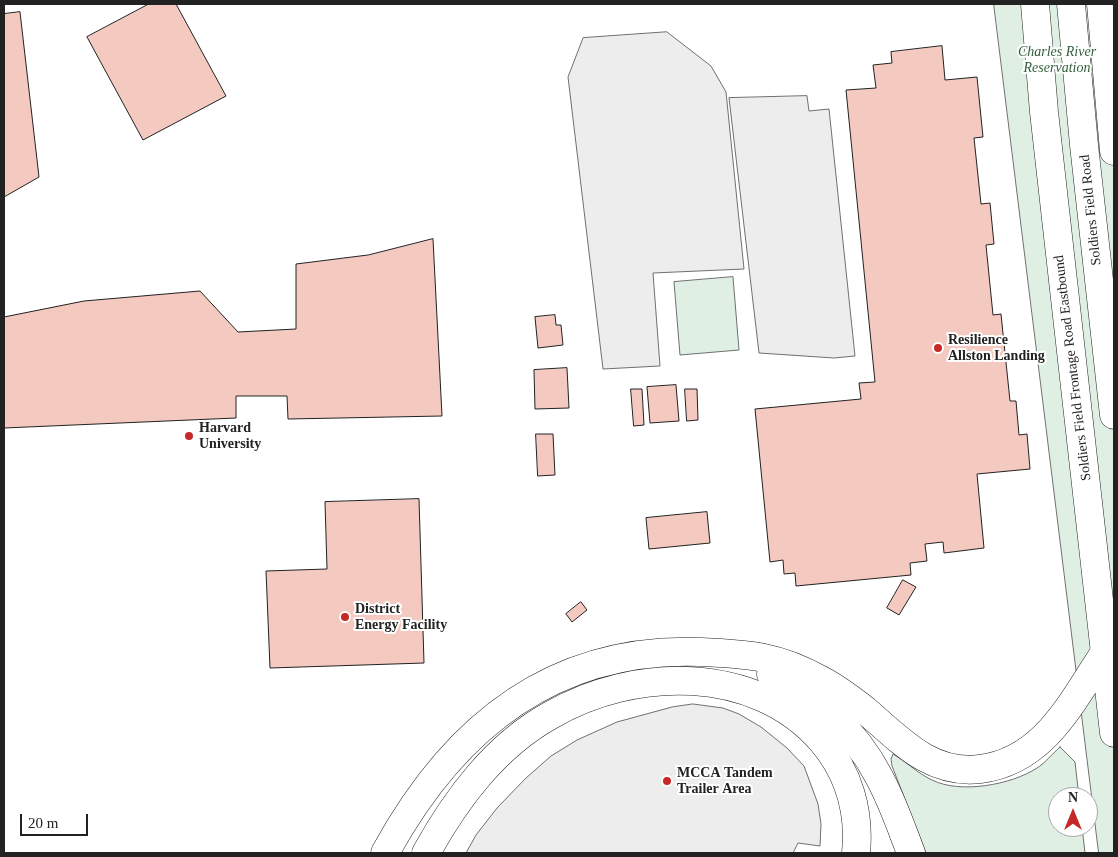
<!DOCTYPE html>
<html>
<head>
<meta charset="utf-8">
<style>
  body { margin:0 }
  #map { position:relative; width:1118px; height:857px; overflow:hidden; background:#fff; font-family:Georgia,serif }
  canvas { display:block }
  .frame { position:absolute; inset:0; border:5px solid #222; pointer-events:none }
  .north { position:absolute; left:1048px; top:787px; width:50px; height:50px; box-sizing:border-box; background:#fff; border:1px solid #a7a7a7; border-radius:50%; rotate:0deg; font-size:14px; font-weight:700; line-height:20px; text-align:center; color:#222 }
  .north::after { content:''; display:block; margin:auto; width:18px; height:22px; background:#c62828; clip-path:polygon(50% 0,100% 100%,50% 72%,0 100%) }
  .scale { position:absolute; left:20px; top:814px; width:68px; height:22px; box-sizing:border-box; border:2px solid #222; border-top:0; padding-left:6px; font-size:15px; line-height:18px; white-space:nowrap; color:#222; -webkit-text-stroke:4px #fff; paint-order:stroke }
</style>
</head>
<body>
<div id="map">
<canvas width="1118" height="857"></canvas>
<div class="frame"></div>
<div class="north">N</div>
<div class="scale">20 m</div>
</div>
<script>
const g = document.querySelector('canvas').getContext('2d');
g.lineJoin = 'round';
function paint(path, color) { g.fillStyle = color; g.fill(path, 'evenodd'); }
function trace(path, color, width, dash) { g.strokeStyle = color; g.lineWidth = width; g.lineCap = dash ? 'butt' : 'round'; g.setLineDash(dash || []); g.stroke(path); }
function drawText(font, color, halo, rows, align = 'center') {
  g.font = font + ' Georgia,serif'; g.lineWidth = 4; g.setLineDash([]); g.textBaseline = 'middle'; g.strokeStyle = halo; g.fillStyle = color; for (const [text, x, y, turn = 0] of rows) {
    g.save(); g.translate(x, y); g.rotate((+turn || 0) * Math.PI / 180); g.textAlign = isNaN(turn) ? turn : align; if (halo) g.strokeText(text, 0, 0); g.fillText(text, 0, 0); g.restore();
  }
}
const green = new Path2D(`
  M994 4H1114V853H1099Z
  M733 277 739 350 680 355 674 282Z
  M1060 747 1075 762 1079 797H1058V827H1082L1085 853H926L892 766 891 759 893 754C907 762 917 773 932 780 960 794 1011 785 1037 768 1045 763 1052 754 1060 747Z`);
paint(green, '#e0efe3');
trace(green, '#6f6f6f', 1);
const parking = new Path2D(`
  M667 32 711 66 726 92 744 269 653 273 660 366 603 369 568 77 583 38Z
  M807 96 809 111 829 109 855 356 834 358 759 353 729 98Z
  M693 704 723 708 739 714 761 727 787 748 804 766 818 804 821 824 820 846 798 843 793 853H466L476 835 497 808 526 778 551 756 577 740 617 722 672 707Z`);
paint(parking, '#ededed');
trace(parking, '#6f6f6f', 1);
const building = new Path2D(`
  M149 4H176L226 96 143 140 87 37Z
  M20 12 39 177 4 197V14Z
  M942 46 945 80 977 77 983 137 974 138 981 204 990 203 994 244 986 245 993 315 1001 314 1010 401H1016L1019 435 1027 434 1030 469 977 474 984 548 944 553 943 542 925 544 927 561 910 563 911 575 796 586 795 573 784 574 783 560 770 562 755 409 861 399 859 383 875 382 846 90 876 88 873 65 892 63 891 52Z
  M433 239 442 416 288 419 287 396H236V418L4 428V317L84 301 200 291 238 332 296 329V264L368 255Z
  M555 315 556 325H561L563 345 538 348 535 317Z
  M567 368 569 408 535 409 534 370Z
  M676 385 679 421 650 423 647 387Z
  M631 389H642L644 425 634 426Z
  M685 389H697L698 420 687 421Z
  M536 434H553L555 475 538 476Z
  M419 499 424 663 270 668 266 571 327 569 325 502Z
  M707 512 710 543 649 549 646 518Z
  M903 580 916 587 899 615 887 608Z
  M581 602 587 610 572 622 566 614Z`);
paint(building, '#f3c9c0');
trace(building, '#222', 1);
const major = new Path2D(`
  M1035 4 1044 112 1114 733`);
const highway = new Path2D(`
  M1071 4 1084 145 1114 415
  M1101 4 1114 151
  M771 674C815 693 856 733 878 775 892 800 901 827 911 853
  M385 853C453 728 553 646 701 652 749 654 778 656 821 680 837 688 851 699 865 710 899 739 930 775 980 769 1045 761 1072 701 1105 652
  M426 853C456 799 495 746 551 715 634 667 755 664 822 741 849 773 860 812 856 853`);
trace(major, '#222', 29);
trace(highway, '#222', 29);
trace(major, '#fff', 28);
trace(highway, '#fff', 28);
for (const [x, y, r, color] of [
  [938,348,5,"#c62828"],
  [189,436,5,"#c62828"],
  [345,617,5,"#c62828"],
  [667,781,5,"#c62828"]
]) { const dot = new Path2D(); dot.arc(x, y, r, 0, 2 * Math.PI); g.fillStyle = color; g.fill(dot); trace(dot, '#fff', 2); }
drawText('italic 14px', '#2f5e38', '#fff', [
  ["Charles River",1057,52],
  ["Reservation",1057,68]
]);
drawText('14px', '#222', '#fff', [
  ["Soldiers Field Road",1091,210,-96],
  ["Soldiers Field Frontage Road Eastbound",1073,368,-97]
]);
drawText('bold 14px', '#222', '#fff', [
  ["Resilience",948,340],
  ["Allston Landing",948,356],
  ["Harvard",199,428],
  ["University",199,444],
  ["District",355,609],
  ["Energy Facility",355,625],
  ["MCCA Tandem",677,773],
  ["Trailer Area",677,789]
], 'left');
</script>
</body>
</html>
